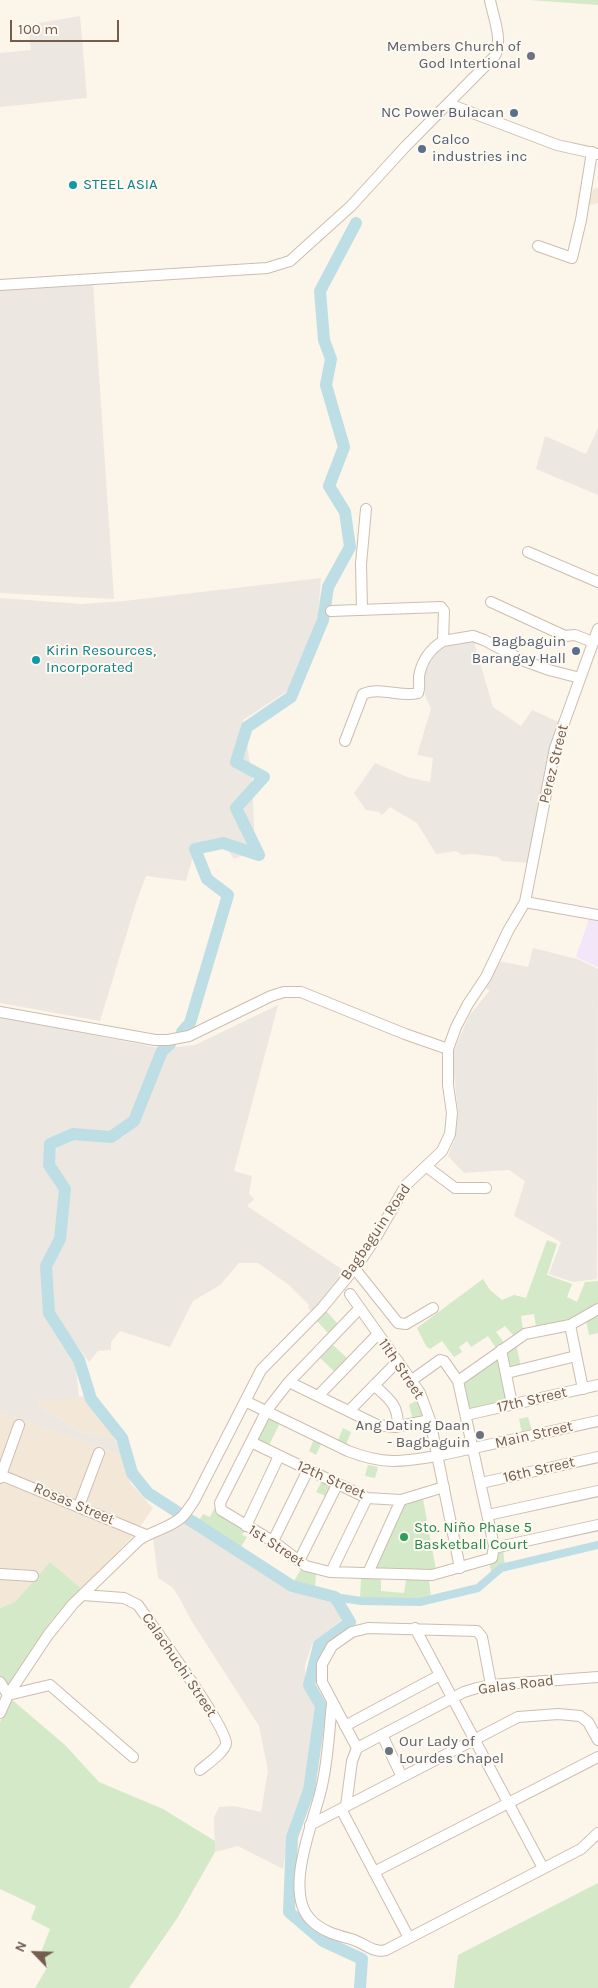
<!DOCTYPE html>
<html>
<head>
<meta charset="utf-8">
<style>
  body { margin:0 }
  #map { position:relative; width:598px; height:1988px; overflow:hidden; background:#fcf5e9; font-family:Karla,sans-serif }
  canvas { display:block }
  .north { position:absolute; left:10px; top:1928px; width:50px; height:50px; -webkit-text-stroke:4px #fef9f0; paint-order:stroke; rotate:294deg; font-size:14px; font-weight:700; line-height:20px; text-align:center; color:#755d4e }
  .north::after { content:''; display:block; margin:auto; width:18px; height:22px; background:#755d4e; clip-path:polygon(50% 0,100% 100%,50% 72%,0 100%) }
  .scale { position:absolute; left:10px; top:20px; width:109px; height:22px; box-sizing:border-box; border:2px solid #755d4e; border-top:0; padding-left:6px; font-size:15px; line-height:18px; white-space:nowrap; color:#755d4e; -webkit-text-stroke:4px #fef9f0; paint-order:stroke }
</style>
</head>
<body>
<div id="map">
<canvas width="598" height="1988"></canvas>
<div class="north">N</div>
<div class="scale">100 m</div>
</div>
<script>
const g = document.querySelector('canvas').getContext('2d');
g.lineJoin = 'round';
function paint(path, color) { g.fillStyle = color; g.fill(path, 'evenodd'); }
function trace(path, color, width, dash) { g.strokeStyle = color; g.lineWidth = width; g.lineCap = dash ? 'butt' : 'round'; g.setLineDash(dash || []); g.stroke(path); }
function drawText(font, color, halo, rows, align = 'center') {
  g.font = font + ' Karla,sans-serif'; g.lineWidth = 4; g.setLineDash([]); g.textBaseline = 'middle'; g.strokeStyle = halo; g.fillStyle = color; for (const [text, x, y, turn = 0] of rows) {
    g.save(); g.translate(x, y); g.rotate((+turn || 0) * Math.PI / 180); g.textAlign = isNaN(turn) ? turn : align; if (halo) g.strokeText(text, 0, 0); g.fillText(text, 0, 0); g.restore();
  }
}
paint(new Path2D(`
  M598 188V203L585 206 593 189Z
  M85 1396 105 1420 114 1438 80 1432 39 1406 40 1401Z
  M0 1412 124 1457 131 1484 153 1508 134 1535 82 1589 50 1562 15 1602 0 1608Z`), '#f3e7d8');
paint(new Path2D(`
  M80 16 87 98 0 107V53L31 50 28 25Z
  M93 284 114 599 0 593V290Z
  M598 428V495L536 469 545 436 586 454Z
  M321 578 318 615 295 686 243 720 252 776 255 850 234 859 223 843 195 849 186 881 146 876 136 903 100 1021 0 1003V598L81 604 124 601Z
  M473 639 493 707 521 726 532 710 559 722 529 863 502 861 498 857 472 854 462 855 456 851 436 854 417 823 390 807 382 815 379 812 366 810 354 793 375 763 407 777 430 782 433 758 417 755 431 709 426 698 420 677 434 650 447 642Z
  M533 948 577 959 598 969 597 1279 573 1282 549 1274 561 1242 514 1216 525 1181 509 1170 464 1173 448 1156 454 1141 458 1112 452 1055 469 1016 490 990 486 989 498 961 528 967Z
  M278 1005 234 1171 252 1176 249 1194 254 1199 247 1206 346 1272 313 1313 308 1308 309 1305 289 1285 258 1263H239L220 1285 193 1301 170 1347 120 1331 111 1342V1350L98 1351 89 1362 53 1312 50 1266 63 1244 71 1190 52 1164 58 1144 70 1138 109 1141 124 1136 141 1114 167 1048 195 1045Z
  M0 1017 159 1048 131 1120 103 1135 74 1131 47 1140 44 1164 62 1189 57 1239 42 1269 47 1317 65 1342 75 1359 79 1398 40 1401 39 1406 80 1432 114 1438 124 1457 0 1412Z
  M184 1520 291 1591 334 1603 344 1618 312 1644 305 1665V1688L316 1710 306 1782 291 1822 283 1869 238 1846 215 1852 214 1817 219 1807 234 1806 261 1812 268 1771 259 1726 191 1620 179 1597 172 1587 158 1578 153 1537Z`), '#ede7e2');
paint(new Path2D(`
  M598 916V967L576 957 589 919Z`), '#f2e6f8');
paint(new Path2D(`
  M530 0H598V5Z
  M547 1240 557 1244 547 1275 572 1284 567 1297 577 1302 585 1282 598 1281V1304L569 1322 536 1327 534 1314 521 1316 523 1330 514 1336 505 1326 496 1332 505 1344 497 1350 488 1336 471 1347 467 1341 459 1347 462 1352 454 1357 442 1341 430 1349 426 1346 417 1328 483 1279 490 1290 502 1300 514 1295 526 1298Z
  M326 1311 339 1325 329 1334 317 1321Z
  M598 1314V1333L589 1335 586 1320Z
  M331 1343 350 1361 337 1374 319 1357Z
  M516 1344 521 1367 508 1369 506 1351Z
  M499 1358 509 1400 506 1404 469 1412 463 1385 465 1381Z
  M420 1398 427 1418 413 1420 409 1405Z
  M528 1417 532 1431 522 1433 519 1419Z
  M270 1418 280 1423 268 1447 255 1440 265 1419Z
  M343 1428 351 1432 346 1445 338 1440Z
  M314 1439 322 1442 316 1455 309 1451Z
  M368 1465 378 1467 375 1478 365 1476Z
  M322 1481 334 1486 328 1497 316 1492Z
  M423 1499 436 1570 431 1572 376 1569 374 1567 402 1504Z
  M217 1503 245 1530 242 1535 247 1537 239 1550 189 1519 193 1515 200 1519 203 1514 210 1517Z
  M503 1549 505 1566 500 1568 492 1575 489 1561 496 1550Z
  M50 1562 82 1589 52 1620 7 1688 0 1676V1608L15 1602Z
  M301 1569 316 1573 315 1588H303L293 1583Z
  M361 1578 381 1579V1591L404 1593 406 1580 429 1579 431 1598 419 1601 360 1599Z
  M10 1698 65 1745 99 1782 163 1809 215 1841V1852L178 1917 129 1988H35L48 1966 39 1958 50 1929 31 1919 36 1906 0 1889V1722Z
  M598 1883V1988H454L458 1955Z`), '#d4e9c8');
trace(new Path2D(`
  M335 1597 361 1601 420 1602 478 1588 501 1568 598 1545`), '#bedee5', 8);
trace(new Path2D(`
  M182 1032 190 1023 228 895 207 879 195 849 223 843 259 855 236 808 264 777 236 762 247 727 291 697 323 620 328 587 350 547 345 512 329 486 344 447 326 385 331 359 324 340 320 291 356 223
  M170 1044 162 1051 134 1121 111 1137 73 1134 50 1144 49 1165 65 1189 60 1239 46 1266 49 1313 79 1360 91 1399 122 1438 132 1473 148 1493 292 1586 335 1597 350 1622 319 1645 309 1685 321 1706 309 1790 292 1837 289 1912 323 1941 362 1959 360 1988`), '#bedee5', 12);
const minor = new Path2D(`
  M449 104 557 145 598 154
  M538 246 572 258 581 220 592 152
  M0 285 267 268 290 261 351 206 405 147 494 57C504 42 493 17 490 0
  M528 552 598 582
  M491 602 565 636 575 635 593 642
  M362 610 361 564 366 509
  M331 611 441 607 444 611 443 641 473 636 484 640 522 660 549 670 580 678
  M345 741 363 694C381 686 401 698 418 693 420 687 419 684 419 677 421 662 430 649 443 641
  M525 902 598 915
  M0 1012 155 1040H168L189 1036 271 996 284 992H301L405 1034 448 1049
  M427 1167 455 1188H486
  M355 1269 398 1323 406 1324 433 1308
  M350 1294 420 1393 430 1420 460 1568
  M360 1308 288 1383 267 1410 220 1503 221 1510 274 1542 306 1566 330 1572 432 1575 492 1558 494 1546 458 1381 444 1361 440 1360 412 1380
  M570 1325 583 1389
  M501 1350 512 1404
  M507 1373 576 1356
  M458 1381 525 1334 570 1325 598 1309
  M289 1382 377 1425 395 1427 430 1420
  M374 1385C389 1399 398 1404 398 1426
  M319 1395 378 1334
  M245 1401 348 1451C384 1465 401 1462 437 1456L598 1421
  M349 1411 398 1361
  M466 1415 598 1385
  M251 1442 367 1498 401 1500 444 1487
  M1 1475 146 1535
  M0 1478 19 1425
  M481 1483 598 1457
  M79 1506 99 1453
  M488 1515 598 1491
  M246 1526 279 1456
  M273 1541 308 1470
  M494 1548 598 1525
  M299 1561 337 1485
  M331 1572 367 1498
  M368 1573 401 1500
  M0 1574 33 1576
  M83 1595 124 1598 138 1605C152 1625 226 1726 226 1743 226 1751 206 1765 200 1770
  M415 1628 543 1868
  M0 1682 8 1695
  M8 1695 50 1685 133 1757
  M332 1703C329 1732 328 1762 321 1790 313 1823 284 1891 310 1919 321 1931 336 1935 351 1939 363 1942 374 1954 386 1950L581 1849 598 1833
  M0 1713 8 1695 48 1635 73 1604 139 1540C152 1531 170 1528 182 1517 187 1512 190 1506 194 1501L261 1370 322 1308 359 1263 375 1239 406 1185 442 1151 450 1134 452 1113 448 1085V1049L456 1027 468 1004 486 977 508 931 525 902 555 748 598 629
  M345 1726 440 1675
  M382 1735 402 1777
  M357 1748 322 1682V1664L332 1646 352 1632 368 1628 477 1631 482 1637 491 1685
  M346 1806 352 1761 357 1748 464 1692 477 1688 491 1685 598 1677
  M341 1809 409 1938
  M310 1825 518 1717 558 1714 580 1716 588 1722 598 1740
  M374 1872 598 1757`);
trace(minor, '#cdbdaf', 12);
trace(minor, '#fff', 10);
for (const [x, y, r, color] of [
  [531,56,5,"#6b7280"],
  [514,113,5,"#5c6f8a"],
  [422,149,5,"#5c6f8a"],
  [73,185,5,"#0f9aa8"],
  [576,651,5,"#5c6f8a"],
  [36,660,5,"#0f9aa8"],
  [480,1435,5,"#6b7280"],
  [404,1537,5,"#2e9e5b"],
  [389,1751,5,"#6b7280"]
]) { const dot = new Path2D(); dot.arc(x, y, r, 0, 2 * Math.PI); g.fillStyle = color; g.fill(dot); trace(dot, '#fef9f0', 2); }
drawText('15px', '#5b616d', '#fef9f0', [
  ["Members Church of",521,47],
  ["God Intertional",521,64],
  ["Ang Dating Daan",470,1426],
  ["- Bagbaguin",470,1443],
  ["Our Lady of",399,1742,"left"],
  ["Lourdes Chapel",399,1759,"left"]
], 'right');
drawText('15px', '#4e5e75', '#fef9f0', [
  ["NC Power Bulacan",504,113],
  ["Calco",432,140,"left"],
  ["industries inc",432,157,"left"],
  ["Bagbaguin",566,642],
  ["Barangay Hall",566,659]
], 'right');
drawText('15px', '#0d838f', '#fef9f0', [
  ["STEEL ASIA",83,185],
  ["Kirin Resources,",46,651],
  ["Incorporated",46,668]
], 'left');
drawText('15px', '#755d4e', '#fef9f0', [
  ["Perez Street",554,764,-76],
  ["Bagbaguin Road",376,1232,-56],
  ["11th Street",401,1369,56],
  ["17th Street",532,1400,-13],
  ["Main Street",534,1435,-13],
  ["16th Street",539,1470,-13],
  ["12th Street",331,1480,24],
  ["Rosas Street",74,1504,23],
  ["1st Street",276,1546,33],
  ["Calachuchi Street",179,1665,56],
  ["Galas Road",516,1685,-7]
]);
drawText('15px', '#27864d', '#fef9f0', [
  ["Sto. Niño Phase 5",414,1528],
  ["Basketball Court",414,1545]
], 'left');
</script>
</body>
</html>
